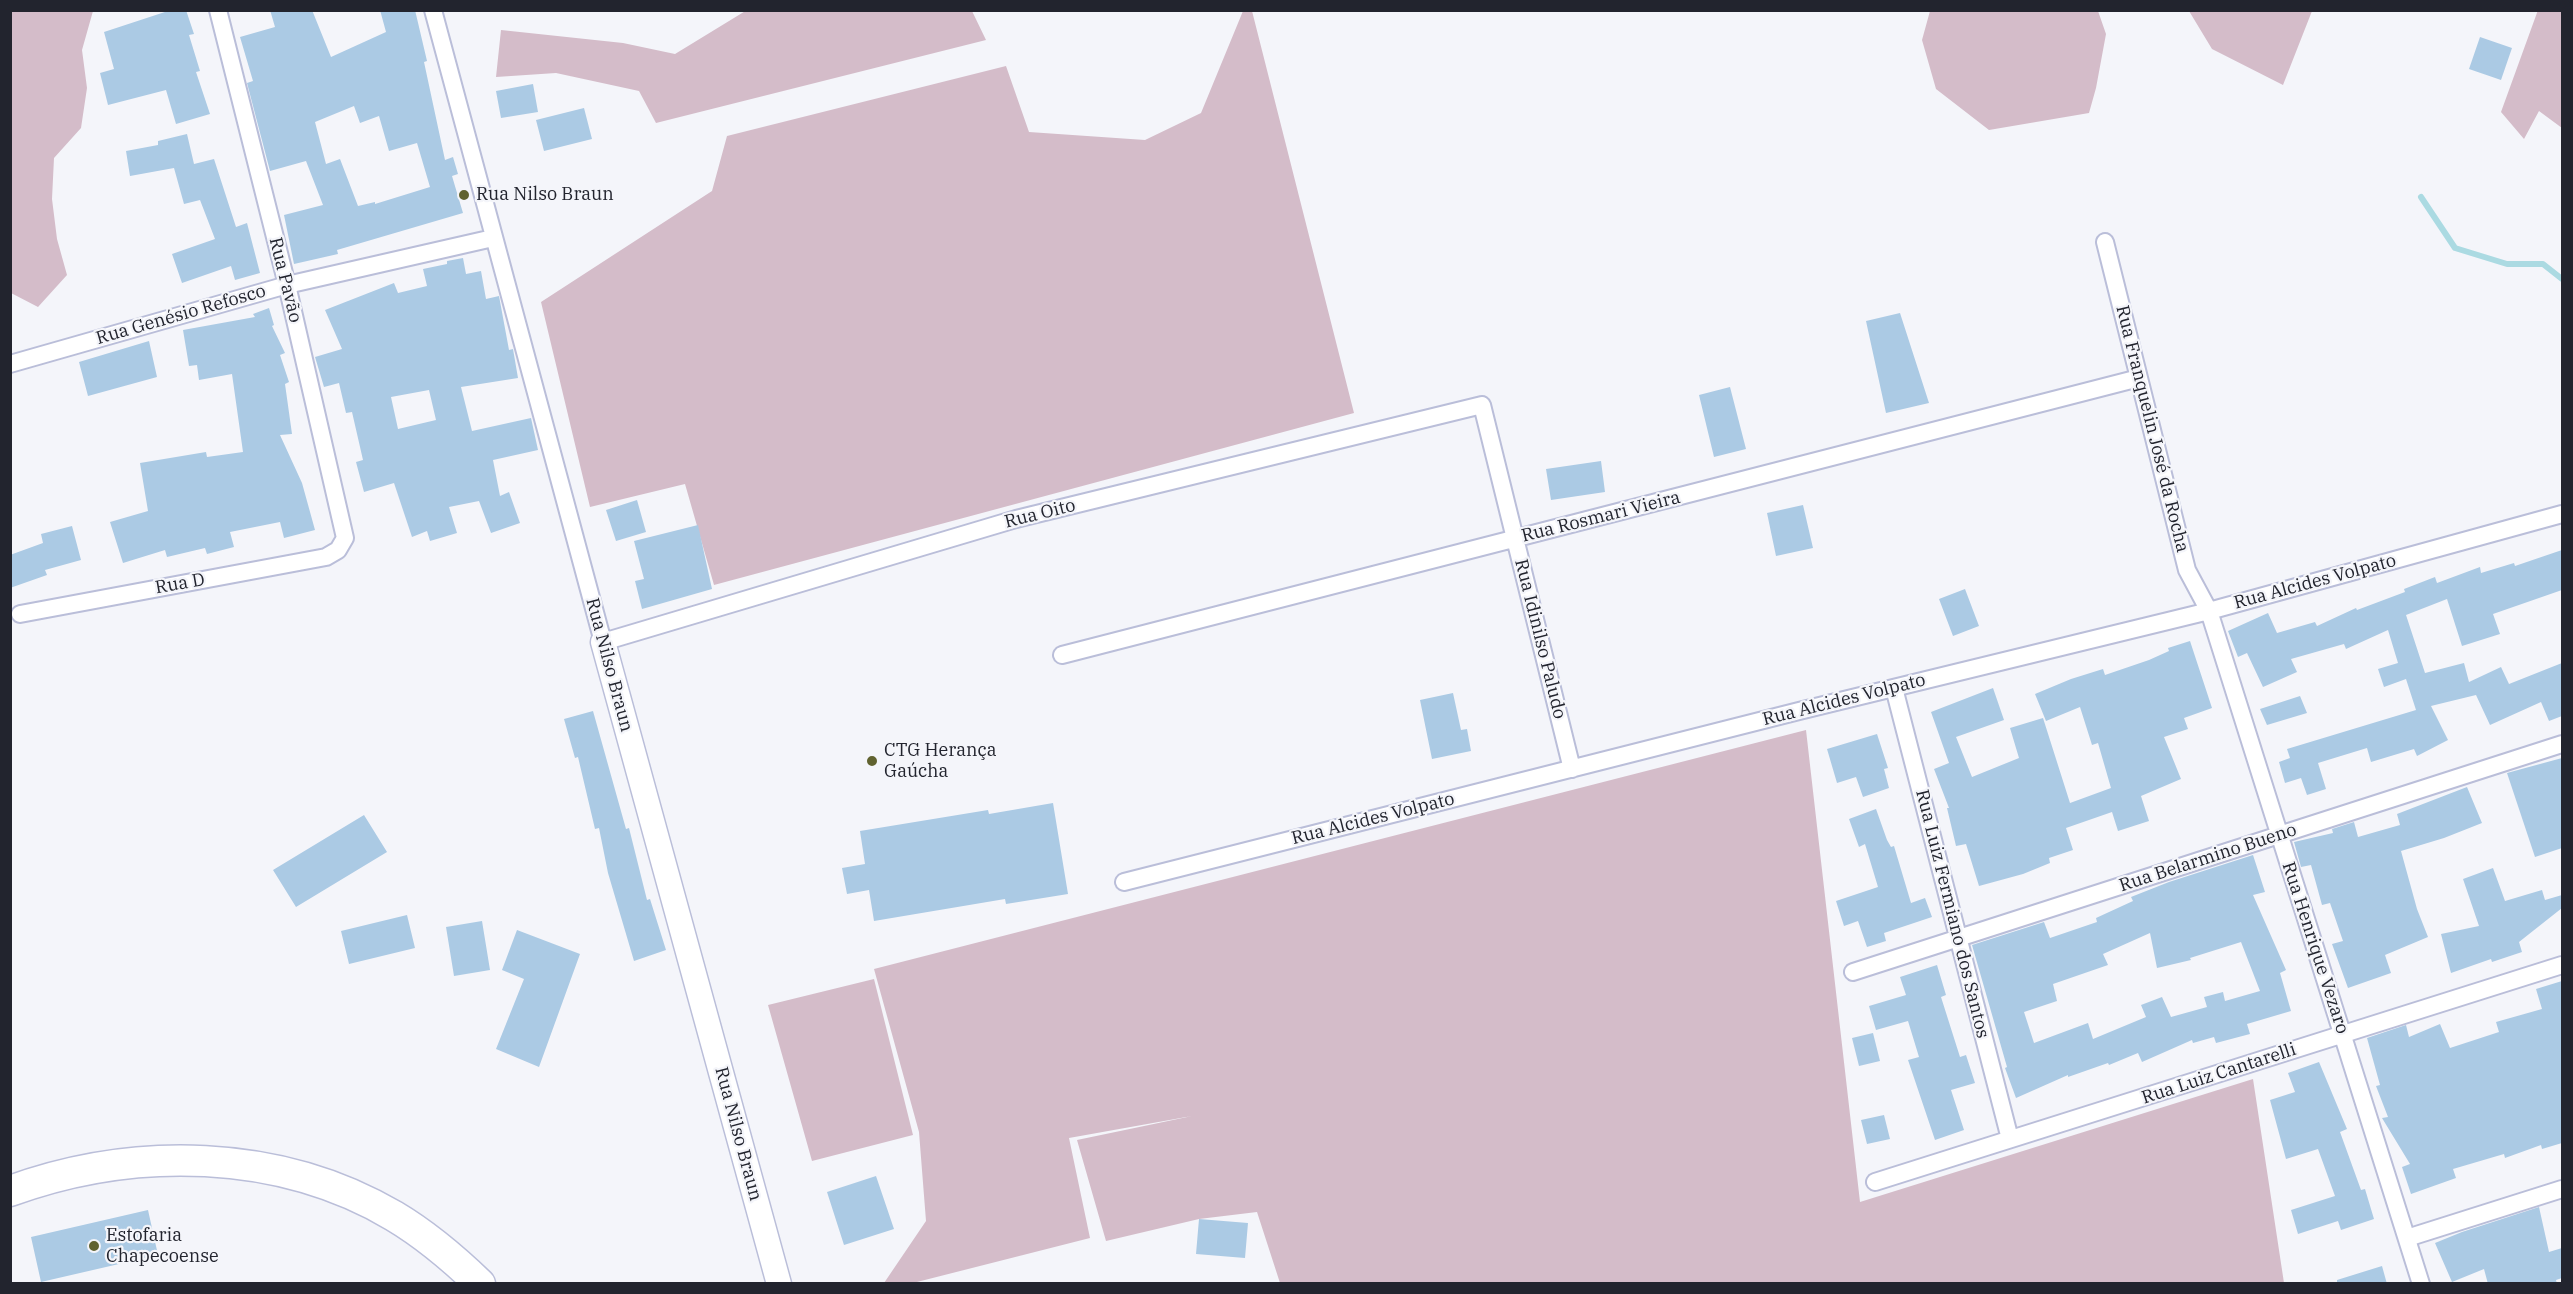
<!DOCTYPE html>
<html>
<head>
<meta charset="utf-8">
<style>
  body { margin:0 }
  #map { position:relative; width:2573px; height:1294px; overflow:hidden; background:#f4f5fa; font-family:"IBM Plex Serif",serif }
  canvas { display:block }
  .frame { position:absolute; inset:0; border:12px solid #22242e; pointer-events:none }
</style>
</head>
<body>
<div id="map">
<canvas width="2573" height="1294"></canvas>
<div class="frame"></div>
</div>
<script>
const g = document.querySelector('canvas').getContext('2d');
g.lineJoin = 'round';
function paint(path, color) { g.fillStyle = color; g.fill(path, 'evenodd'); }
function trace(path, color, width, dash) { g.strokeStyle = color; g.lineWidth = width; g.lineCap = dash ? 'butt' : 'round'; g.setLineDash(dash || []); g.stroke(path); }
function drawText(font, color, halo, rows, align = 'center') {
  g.font = font + ' "IBM Plex Serif",serif'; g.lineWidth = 4.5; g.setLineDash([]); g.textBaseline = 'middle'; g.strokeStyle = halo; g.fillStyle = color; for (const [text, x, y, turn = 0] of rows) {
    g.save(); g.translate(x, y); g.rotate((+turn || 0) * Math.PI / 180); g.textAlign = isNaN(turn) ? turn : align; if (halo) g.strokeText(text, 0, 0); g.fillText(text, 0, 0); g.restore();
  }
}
paint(new Path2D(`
  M747 10 972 11 986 40 656 123 639 91 556 73 496 77 501 30 623 43 675 54Z
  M2538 10 2562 11V128L2539 111 2524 139 2501 112Z
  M10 11H93L82 50 87 88 81 128 54 158 52 199 57 239 67 275 38 307 11 293Z
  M1243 11H1252L1354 413 714 585 685 484 590 507 541 302 712 191 727 136 1006 66 1029 132 1145 140 1201 113Z
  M1930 11H2098L2106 34 2096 88 2089 113 1989 130 1936 89 1922 40Z
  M2189 11H2312L2283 85 2212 49Z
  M1806 730 1860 1202 2253 1079 2284 1283H1280L1257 1212 1199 1219 1106 1241 1077 1140 1192 1116 1069 1138 1090 1238 913 1283H884L926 1221 919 1132 874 969Z
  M874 979 913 1135 812 1161 768 1005Z`), '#d4bcc9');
trace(new Path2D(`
  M2421 197 2455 248 2507 264H2543L2562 279`), '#abdae2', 6);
paint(new Path2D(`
  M171 10H186L194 34 189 35 200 71 196 72 210 114 176 124 166 90 108 105 100 73 114 69 104 32Z
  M270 10H312L331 57 386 32 380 10H415L427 61 424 62 445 160 453 157 458 174 452 176 463 213 337 250 338 254 294 264 284 215 323 205 306 161 270 171 247 83 253 81 240 37 275 27ZM354 106 360 123 379 116 389 151 417 143 430 187 375 204V202L358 206 340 159 326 164 315 122Z
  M2480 37 2512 48 2501 80 2469 69Z
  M533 84 538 112 501 118 496 91Z
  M584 108 592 139 544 151 536 120Z
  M187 134 194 164 214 159 236 227 247 223 260 273 235 280 231 266 182 283 172 254 215 239 200 200 184 204 174 168 130 176 126 151 158 145V141Z
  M463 258 466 274 481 271 486 299 499 296 509 350 513 349 518 378 461 387 472 431 531 418 538 450 493 460 500 496 509 492 520 523 491 533 479 501 449 507 457 533 430 541 427 531 412 537 394 483 364 492 356 462 363 460 352 412 346 413 339 383 324 387 315 357 342 349 325 310 394 283 398 293 427 286 423 269 447 264V261ZM429 390 436 420 398 429 391 397Z
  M269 308 274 325 272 326 285 353 280 355 289 382 285 384 292 434 280 435 302 483 315 530 284 538 280 522 230 532 234 547 207 554 205 548 167 557 165 550 123 563 110 522 148 511 140 463 206 452 207 457 243 452 232 374 199 380 197 365 189 366 183 330 255 317 253 314Z
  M1900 313 1929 403 1886 413 1866 321Z
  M149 341 157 377 88 396 79 362Z
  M1730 387 1746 449 1714 457 1699 395Z
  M1601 461 1605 492 1551 500 1546 469Z
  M637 500 646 532 616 541 606 510Z
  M1803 505 1813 548 1776 556 1767 513Z
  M698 525 712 589 642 609 635 581 644 579 634 541Z
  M72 526 81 560 45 570 47 575 10 588V555L43 543 41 534Z
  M2562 550V590L2493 614 2500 634 2462 646 2447 599 2406 615 2425 673 2464 663 2469 682 2501 667 2509 684 2562 663V716L2549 721 2541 702 2490 725 2476 695 2439 704 2431 706 2448 740 2417 756 2414 749 2371 762 2367 748 2318 763 2326 789 2307 795 2301 778 2285 783 2279 762 2290 758 2287 749 2416 710 2406 679 2384 687 2378 669 2398 663 2388 630 2346 649 2344 644 2291 659 2297 672 2263 687 2247 653 2238 657 2228 631 2268 613 2277 633 2315 622 2317 626 2356 608 2357 610 2405 592 2404 589 2435 577 2437 583 2480 567 2481 573 2514 563 2515 566Z
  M1965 589 1979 626 1953 636 1939 599Z
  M2190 641 2212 708 2184 718 2188 729 2164 737 2181 779 2141 796 2149 821 2118 831 2112 812 2066 828 2073 850 2049 858 2050 863 2023 874 1979 886 1966 844 1956 846 1947 808H1949L1934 769 1949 763 1931 712 1993 688 2004 720 1956 737 1972 777 2019 758 2010 728 2043 718 2070 803 2111 788 2098 743 2092 745 2080 707 2046 721 2035 694 2071 679 2103 669 2105 675 2149 660 2169 651 2168 648Z
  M1453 693 1461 730 1467 729 1471 751 1432 759 1420 700Z
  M2300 696 2307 713 2267 725 2260 709Z
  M593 711 626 829 629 828 647 900 650 899 666 950 634 961 608 873 599 828 595 829 578 757 575 758 564 719Z
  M1877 734 1888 768 1884 769 1889 788 1863 797 1856 777 1837 783 1827 749Z
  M2562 758V848L2535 857 2507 773Z
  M2467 787 2482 823 2444 838 2401 851 2417 909 2428 937 2385 955 2391 973 2348 988 2332 944 2343 941 2330 903 2322 905 2311 865 2301 867 2294 842 2333 833 2332 829 2354 822 2358 837 2400 825 2397 814Z
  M1053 803 1068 894 1006 904 1005 899 874 921 869 890 847 894 842 868 865 864 860 831 988 810 989 814Z
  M1876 809 1887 840 1891 847 1894 846 1911 903 1925 898 1932 917 1884 933 1886 941 1867 947 1858 921 1844 926 1836 901 1878 887 1865 844 1859 847 1849 819Z
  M364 815 387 852 296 907 273 870Z
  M2253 855 2265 892 2253 895 2286 970 2280 973 2291 1011 2247 1024 2250 1034 2216 1043 2214 1037 2193 1043 2192 1040 2142 1062 2138 1053 2109 1065 2108 1063 2068 1077V1075L2016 1098 2005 1068 2007 1067 1972 945 2044 922 2050 938 2097 922 2096 918 2133 901 2131 897 2169 882ZM2150 933 2157 968 2191 960 2190 958 2241 942 2260 991 2225 1001 2223 992 2204 997 2207 1007 2171 1017 2162 997 2141 1005 2146 1017 2093 1039 2088 1023 2034 1043 2024 1012 2057 1001 2053 984 2108 965 2103 954Z
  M2493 868 2505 901 2542 890 2545 900 2562 895V908L2519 942 2522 952 2492 962 2491 959 2451 973 2441 934 2479 926 2463 879Z
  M407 915 415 948 349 964 341 931Z
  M482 921 490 970 454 976 446 927Z
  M517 930 580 954 539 1067 496 1049 524 979 502 970Z
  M1937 965 1946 995 1941 997 1960 1057 1966 1055 1975 1083 1951 1090 1964 1130 1935 1140 1908 1060 1919 1057 1908 1021 1876 1030 1869 1006 1906 995 1900 977Z
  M2562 981V1143L2542 1149 2541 1145 2505 1158 2504 1154 2453 1169 2456 1178 2411 1194 2402 1167 2410 1164 2382 1118 2388 1117 2376 1086 2380 1085 2367 1038 2406 1025 2409 1037 2440 1024 2450 1048 2499 1032 2496 1022 2542 1009 2536 989Z
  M1873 1033 1880 1061 1859 1066 1852 1038Z
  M2319 1062 2347 1129 2340 1132 2361 1190 2365 1189 2374 1219 2341 1230 2338 1221 2298 1234 2291 1210 2335 1196 2318 1149 2286 1159 2270 1100 2295 1092 2288 1073Z
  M1884 1115 1890 1139 1867 1144 1861 1120Z
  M876 1176 894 1229 844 1245 827 1192Z
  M2539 1207 2549 1252 2562 1248V1278L2556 1280 2557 1284H2488L2484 1269 2452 1282 2435 1243 2462 1232Z
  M148 1210 158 1255 41 1282 31 1237Z
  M1199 1219 1248 1223 1245 1258 1196 1254Z
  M2382 1266 2387 1284H2337V1280Z`), '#abcae4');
const street = new Path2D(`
  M433 10 603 642 1016 519 1482 405 1572 769
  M2105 242 2187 570 2209 611 2421 1284
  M10 364 287 285 493 238
  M20 614 326 557 338 550 345 538 287 285 218 10
  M1062 655 2139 378
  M1894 688 2010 1139
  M1124 882 1799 711 2209 611 2562 514
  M1853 972 2562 744
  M1875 1182 2562 965
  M2407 1238 2562 1189`);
const secondary = new Path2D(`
  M603 642 779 1284`);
const highway = new Path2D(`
  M10 1191C134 1146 279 1148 394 1216 426 1235 453 1258 480 1284`);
trace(street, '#babed9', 20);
trace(secondary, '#babed9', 27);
trace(highway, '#babed9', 33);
trace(street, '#fff', 16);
trace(secondary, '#fff', 24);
trace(highway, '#fff', 30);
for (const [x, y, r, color] of [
  [464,195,6,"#60622f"],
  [872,761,6,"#60622f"],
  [94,1246,6,"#60622f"]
]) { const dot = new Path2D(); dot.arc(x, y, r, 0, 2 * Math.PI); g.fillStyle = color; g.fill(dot); trace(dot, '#f4f5fa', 2); }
drawText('18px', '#22242e', '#f4f5fa', [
  ["Rua Nilso Braun",476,195],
  ["CTG Herança",884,751],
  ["Gaúcha",884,772],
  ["Estofaria",106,1236],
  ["Chapecoense",106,1257]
], 'left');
drawText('18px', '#22242e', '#f4f5fa', [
  ["Rua Pavão",285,280,76],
  ["Rua Genésio Refosco",181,315,-16],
  ["Rua Franquelin José da Rocha",2152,429,76],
  ["Rua Oito",1040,514,-14],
  ["Rua Rosmari Vieira",1601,517,-14],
  ["Rua Alcides Volpato",2315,582,-15],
  ["Rua D",180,584,-10],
  ["Rua Idinilso Paludo",1540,639,76],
  ["Rua Nilso Braun",609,665,75],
  ["Rua Alcides Volpato",1844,700,-14],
  ["Rua Alcides Volpato",1373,819,-14],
  ["Rua Belarmino Bueno",2208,858,-18],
  ["Rua Luiz Fermiano dos Santos",1952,914,76],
  ["Rua Henrique Vezaro",2315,948,72],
  ["Rua Luiz Cantarelli",2219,1074,-18],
  ["Rua Nilso Braun",738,1134,75]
]);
</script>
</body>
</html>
